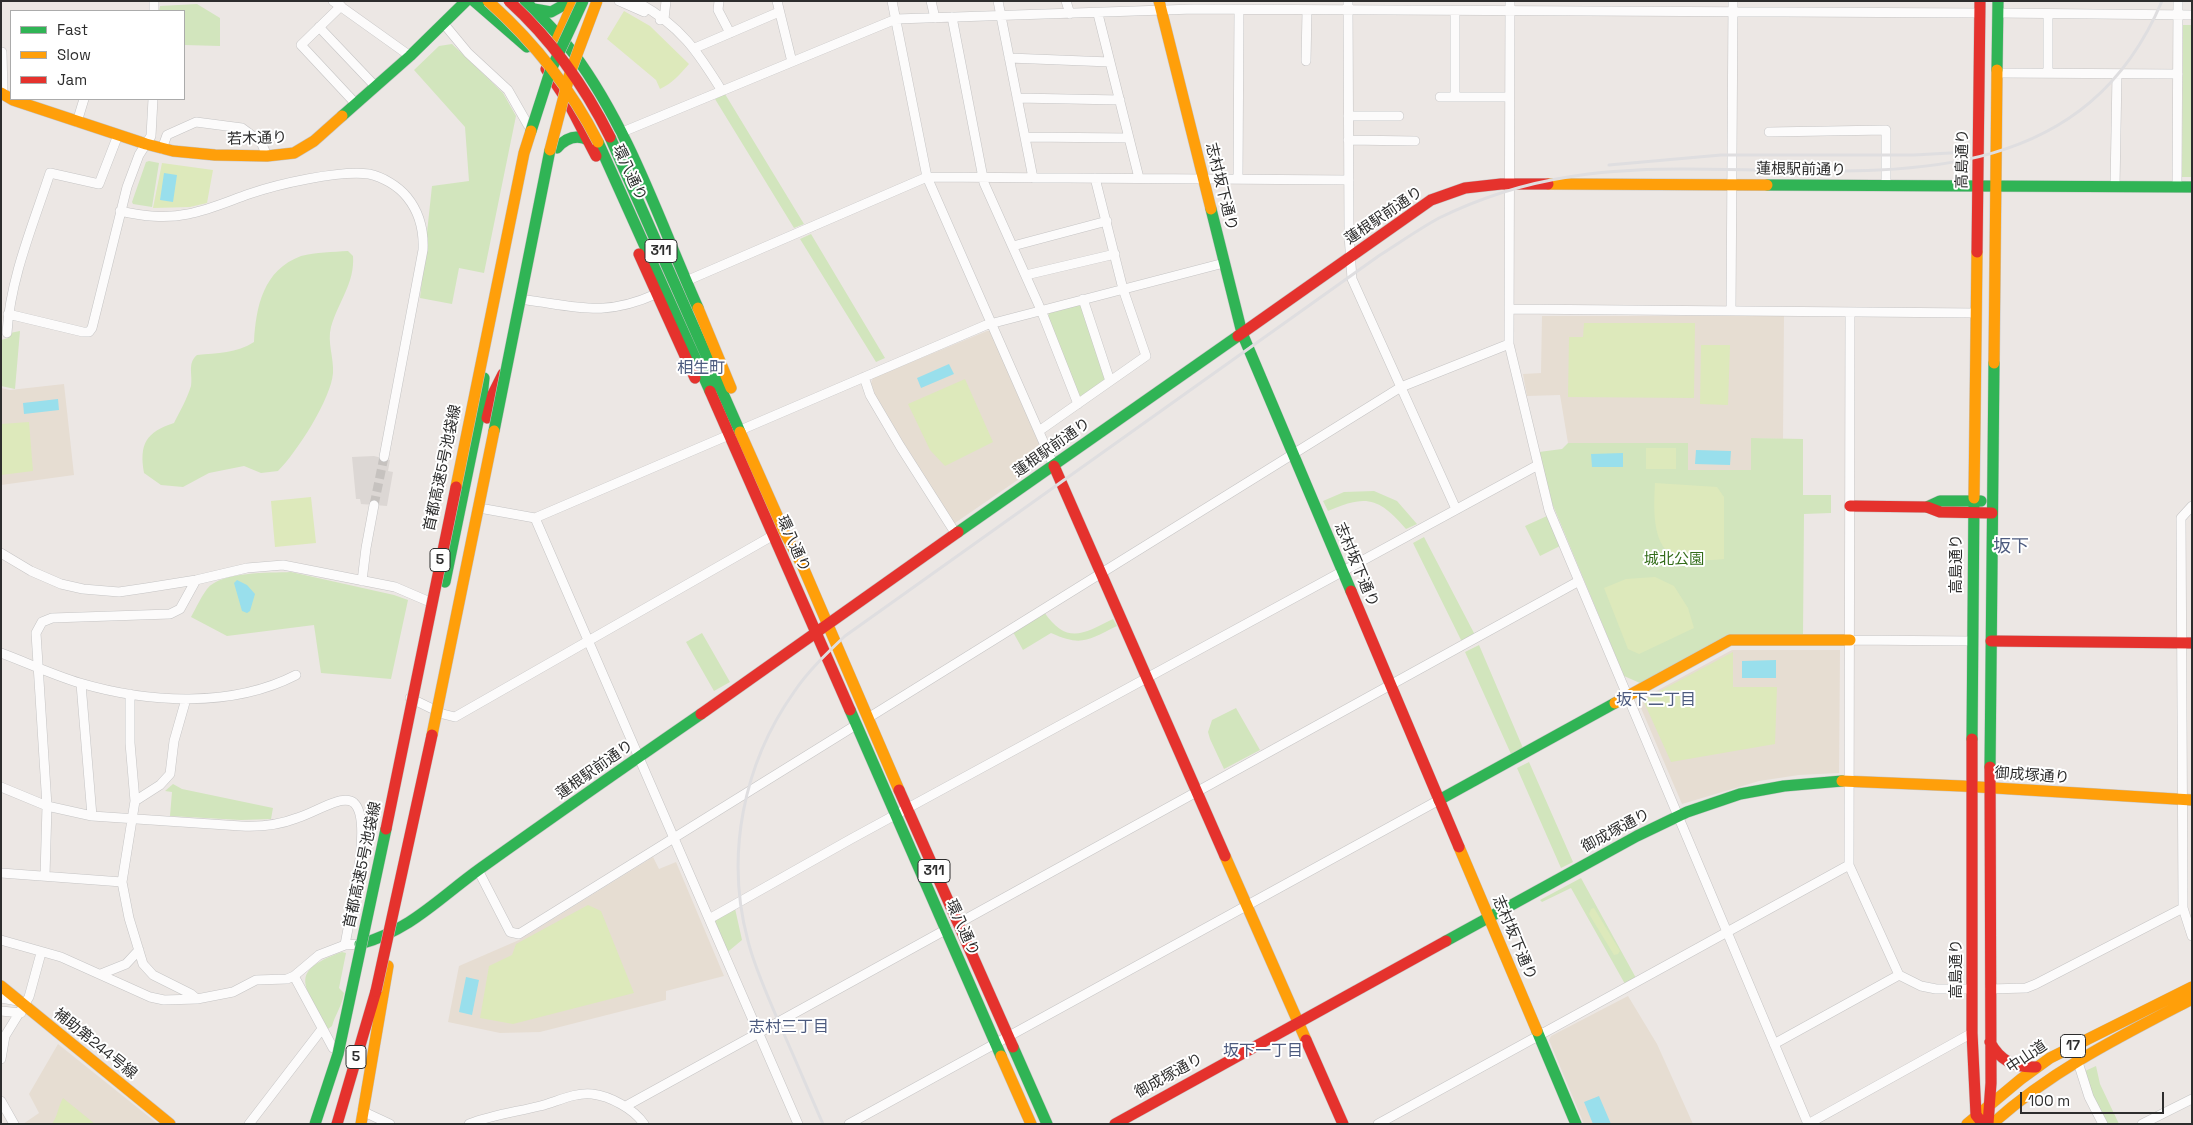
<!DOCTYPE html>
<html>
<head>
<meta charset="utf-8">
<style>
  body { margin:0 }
  #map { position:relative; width:2193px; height:1125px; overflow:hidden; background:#ece7e4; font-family:"Space Grotesk",sans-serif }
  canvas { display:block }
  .frame { position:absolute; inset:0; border:2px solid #2d2d2d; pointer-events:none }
  .legend { position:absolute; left:10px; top:10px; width:175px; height:90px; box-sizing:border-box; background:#fff; border:1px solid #ababab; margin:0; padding:6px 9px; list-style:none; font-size:15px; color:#2d2d2d }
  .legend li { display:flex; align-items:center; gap:10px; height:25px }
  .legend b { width:25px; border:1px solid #ababab }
  .scale { position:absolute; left:2020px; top:1092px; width:144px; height:22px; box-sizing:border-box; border:2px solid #2d2d2d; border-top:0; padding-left:6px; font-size:15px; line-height:18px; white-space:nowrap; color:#2d2d2d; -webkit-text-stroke:4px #fff; paint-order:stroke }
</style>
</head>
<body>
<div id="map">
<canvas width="2193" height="1125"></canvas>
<div class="frame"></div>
<ul class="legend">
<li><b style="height:6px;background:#30b455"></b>Fast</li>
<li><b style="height:6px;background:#ff9f0a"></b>Slow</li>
<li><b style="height:6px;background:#e5322d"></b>Jam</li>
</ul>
<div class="scale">100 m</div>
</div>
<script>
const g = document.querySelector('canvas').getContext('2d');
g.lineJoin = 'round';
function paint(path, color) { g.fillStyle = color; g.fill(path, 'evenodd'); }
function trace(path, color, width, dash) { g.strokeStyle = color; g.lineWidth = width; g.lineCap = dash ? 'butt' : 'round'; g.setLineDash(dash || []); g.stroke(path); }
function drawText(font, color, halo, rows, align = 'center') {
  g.font = font + ' "Space Grotesk","Noto Sans JP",sans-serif'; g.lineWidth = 4; g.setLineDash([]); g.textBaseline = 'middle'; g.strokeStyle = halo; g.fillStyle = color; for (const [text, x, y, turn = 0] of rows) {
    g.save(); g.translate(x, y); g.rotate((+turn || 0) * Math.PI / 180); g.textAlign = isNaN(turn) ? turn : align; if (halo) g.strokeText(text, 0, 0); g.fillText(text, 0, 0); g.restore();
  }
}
paint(new Path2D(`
  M1542 316H1784L1783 439 1751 438V470H1688V443H1568L1560 395 1527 396 1523 374 1541 373Z
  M987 331H990L1045 457 1038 466 955 523 951 522 875 395 871 383 873 378Z
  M64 384 74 475 1 485V388L10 390Z
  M1732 650H1840L1839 773 1799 775 1759 781 1682 804 1638 701Z
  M653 857 659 869 676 862 724 976 666 991V1000L540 1032 500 1033 448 1022 459 966 519 940Z
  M1628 996 1657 1044 1693 1124H1584L1549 1040 1551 1036Z
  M58 1044 158 1124H23L39 1113 29 1094Z`), '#e6ddd2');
paint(new Path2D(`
  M197 4 220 18V46L184 45V11H159L160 6Z
  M2183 25H2192L2191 177H2182Z
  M452 44 503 93 516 116 484 273 459 268 452 304 420 298 432 186 469 181 465 127 414 70 439 46Z
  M725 94 804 224 794 228 715 99Z
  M149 161 159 163 152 207 133 204 132 202 146 162Z
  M811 234 885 358 876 362 800 239Z
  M348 251 353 256C355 283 338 302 331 327 327 342 334 358 333 373 331 399 297 452 278 471L261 473 244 466 209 473 183 487 161 485 144 473C139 444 146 432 174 423 180 411 187 399 191 386 193 375 187 363 197 355 217 353 237 353 254 342 256 307 263 270 301 256 316 252 333 252 348 251Z
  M1080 304 1084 307 1107 381 1083 397 1079 396 1048 318 1049 313Z
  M20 331 15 389 1 386V340L8 338 10 333Z
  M1751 438 1803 439V495H1831V513L1804 514 1803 635 1729 634 1640 683 1624 676 1552 503 1539 452 1562 449 1568 443H1688V470H1751Z
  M1374 491 1397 501 1417 524 1406 529C1379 498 1367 494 1328 511L1323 501 1344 492Z
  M1547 516 1560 546 1540 556 1525 526Z
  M1424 537 1475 635 1462 642 1413 543Z
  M291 572 394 595 408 600 391 679 321 673 314 625 227 636 191 617C196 608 201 597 207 589 221 571 270 573 291 572Z
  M1044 612C1067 645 1083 634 1113 619L1117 626C1088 640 1082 647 1051 633L1023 650 1013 632Z
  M702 633 730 682 714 691 686 642Z
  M1479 645 1523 748 1511 754 1465 652Z
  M1236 708 1260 750 1224 769 1210 739 1208 732 1212 720Z
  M1529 762 1573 862 1561 868 1517 768Z
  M173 784 182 789 273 808 271 819 241 820 170 816 172 792 165 791Z
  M1581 878 1636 978 1625 984 1571 888 1542 902 1540 900Z
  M734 904 742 940 724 955 709 919Z
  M342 952 346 953 339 988 344 993C342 1006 335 1015 332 1026L328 1029C306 987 285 972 342 952Z
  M2096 1066 2100 1084 2119 1124H2106L2092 1095 2085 1071Z`), '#d2e5bd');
paint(new Path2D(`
  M624 11 650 26 689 64C680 74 673 83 660 89L656 80 607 39Z
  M162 163 213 170 207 203 190 207 153 208Z
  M1584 323H1695L1694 398 1568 397 1569 337H1583Z
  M1701 345H1730L1728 405 1700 404Z
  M965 379 993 442 945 466 930 450 908 404Z
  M29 422 33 471 1 475V424Z
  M1646 448H1676V469H1646Z
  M1655 483 1717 487 1724 497V559C1710 560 1686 563 1673 556 1651 543 1654 505 1655 483Z
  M311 497 316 543 275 547 271 501Z
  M1655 577 1674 586 1688 608 1694 628 1639 654 1628 649 1604 588 1626 579Z
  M1733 652V687H1777L1775 744 1671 762 1643 700Z
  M588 905 601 911 634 993 513 1024 480 1018 489 966 512 955 516 944Z
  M1594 908 1620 951 1618 954 1614 955 1589 914 1591 909Z
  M63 1098 95 1124H52C58 1115 58 1107 63 1098Z`), '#dde9bb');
paint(new Path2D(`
  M374 456 390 460 388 471 393 472 387 506 361 504 360 499H356L352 457Z`), '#dcd7d4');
paint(new Path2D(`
  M164 173 177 175 173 202 160 200Z
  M949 364 954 374 921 388 917 378Z
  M58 399 59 410 24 414 23 403Z
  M1696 450 1731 451 1730 465 1695 464Z
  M1623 453V467H1592L1591 454Z
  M237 580 247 585 255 594 250 611 247 613 242 611 234 583Z
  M1776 660V678H1742V661Z
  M466 977 479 980 472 1015 459 1012Z
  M1599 1096 1611 1124H1593L1584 1102Z`), '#99dfec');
trace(new Path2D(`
  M374 505 384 457`), '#c6c2bf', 9, [9, 4.5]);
const street = new Path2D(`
  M333 1 410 56
  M619 1 644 12
  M719 1 718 10 730 33
  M777 1 792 62
  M892 1 927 177 1054 466
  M931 1 935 18
  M998 1 1033 178
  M1066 1 1070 14
  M1348 1 1349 235 1352 279 1456 509
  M1510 1 1509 344 1549 510 1808 1124
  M637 2C680 25 698 52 722 91
  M341 6 301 45 356 104
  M154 11V1
  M1455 11V97
  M1998 13 2192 15
  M1098 14 1139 178
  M952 17 984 183 1041 310 1078 404
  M660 20 664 19 666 1
  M444 24 468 53 508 90 528 125
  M319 27 375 86
  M695 48 779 12
  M2 52 3 94
  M1009 58 1110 62
  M1306 61 1307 11
  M1997 73 2178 74
  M2048 73V14
  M1440 97H1509
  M1017 98 1120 100
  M1348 116H1399
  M77 122 84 99
  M1769 132 1886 130V186
  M620 133 896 19 1194 9 1980 13
  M1025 137 1129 138
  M1348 140 1415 141
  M162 149 167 135 196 122 242 128 261 142 267 156
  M1238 179 1239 10
  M2115 187 2117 74
  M2177 187 2178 1
  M120 211C143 216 165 219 188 214 209 210 229 201 249 194 278 184 339 170 369 174 383 177 398 186 407 197 420 213 424 230 423 250L384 457
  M1013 246 1107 221
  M1026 275 1115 254
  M686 281 927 177 1349 180
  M1083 299 1110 381
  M527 300C579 307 605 317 656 294
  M1509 309 1976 313
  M1731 311 1733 1
  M1850 312 1849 865 1899 975 1921 986 1936 989H1972
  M8 314 83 332H89L92 328 127 187 139 155 151 136 153 99
  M7 333C10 279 33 225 50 173L99 184 118 135
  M864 377 870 395 900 446 956 534
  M1039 431 1146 356 1123 289 1095 178
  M2192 506 2181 518 2183 908 2192 936
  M485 509 535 518 798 1124
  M535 518 986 325 1224 263
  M1 553 31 571 61 584 83 589 119 592 146 588 196 580 247 568 283 565 395 587 430 602
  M362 581 366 548 374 505
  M1850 640 1972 641
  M1 653C28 663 53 675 80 683 148 703 232 708 296 675
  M81 684 92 816
  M130 694V743L135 801 122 882 129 918 143 964 153 975 191 994 197 999
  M410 698 443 714 455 717 772 536
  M868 718 1401 387 1509 344
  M1 787 47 806 92 816 241 826C260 827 279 825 297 818 310 814 323 806 336 802 341 800 350 799 354 803 374 821 349 919 345 945
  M135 801 160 785 170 774 174 741 186 699
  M478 870 510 932 519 934 856 725
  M1 873 122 882
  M45 876 47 806 36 633 42 622 52 618 170 614 180 609 196 580
  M709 919 851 839 1538 465
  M957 924 1579 581
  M1 940 61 957 150 997 164 1000 197 999 233 992 256 980 287 979 294 976 319 955 345 945 360 944
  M101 974 126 964 139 950
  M294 976 333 1048
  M1990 989 2026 988 2036 984 2183 908
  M1 998 18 1001
  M1 1011 21 1013
  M1774 1044 1899 975
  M1 1059 5 1036 29 997 41 953
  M2077 1059 2089 1097 2103 1124
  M1 1101 14 1124
  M626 1106 947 929
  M362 1111 390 1124
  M249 1124 322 1029
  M469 1124C492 1115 516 1112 540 1106 556 1102 575 1092 592 1094 610 1096 634 1109 644 1124
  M849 1124 1439 800
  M1378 1124 1849 865
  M1808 1124 1972 1033
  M2142 1124 2192 1099`);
const fast = new Path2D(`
  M474 1 527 47
  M525 1C542 18 560 35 574 54 630 130 660 223 698 308
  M534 9 551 12 571 1
  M1997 70 1998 1
  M342 116 410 56 466 1
  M610 137 740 432
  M598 142 710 391
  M557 148C566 138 576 134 588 140
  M1767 185 2192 187
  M1211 209 1242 333 1351 591
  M1927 507 1940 501H1981
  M958 532 1238 336
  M445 582 481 407 484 378
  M850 710 1001 1056
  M1972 739 1974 498
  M1990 767 1994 363
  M1439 800 1615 703
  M1446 941 1637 836 1687 812 1740 794 1784 786 1842 781
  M360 944C411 930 439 898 481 868 554 816 627 765 701 714
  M1537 1031 1576 1124
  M1013 1047 1047 1124`);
const slow = new Path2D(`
  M1159 1 1211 209
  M556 42 574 1
  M1 93 13 100 146 144 173 151 215 155 267 156 294 153 314 141 342 116
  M1548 184 1767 185
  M698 308 731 388
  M1994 363 1997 70
  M740 432 784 531 803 567 899 790
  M1974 498 1977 252
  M1615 703 1730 640H1850
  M1842 781 1962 786 2192 800
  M1459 847 1537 1031
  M1225 856 1306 1040
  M1 986 170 1124
  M1001 1056 1031 1124
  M361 1124 388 966
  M1967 1124 2021 1079 2050 1058 2192 987
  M1992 1124C2052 1070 2121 1036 2192 999`);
const jam = new Path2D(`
  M546 69 568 102 596 156
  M1977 252 1980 1
  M639 254 695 378
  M1238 336 1431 200 1465 188 1501 184H1548
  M710 391 850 710
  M487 418 493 394 503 374
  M1054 466 1225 856
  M1850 506 1927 507 1940 512 1992 513
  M1351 591 1459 847
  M1991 641 2192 643
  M701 714 958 532
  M1972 739V1033L1976 1115 1983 1124
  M899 790 1013 1047
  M1306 1040 1343 1124
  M1990 1042C2000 1061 2015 1068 2036 1067
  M337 1124 376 991
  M1115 1124 1446 941
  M1988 1124 1991 1083 1990 767`);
trace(street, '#c5c4c4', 10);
trace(fast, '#c5c4c4', 12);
trace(slow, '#c5c4c4', 12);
trace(jam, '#c5c4c4', 12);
trace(street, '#fcfbfb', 9);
trace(fast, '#30b455', 11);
trace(slow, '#ff9f0a', 11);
trace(jam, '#e5322d', 11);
trace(new Path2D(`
  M1609 165 1721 155H1914L1968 152
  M823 1124C808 1090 794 1056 779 1023 768 996 755 969 748 941 725 856 743 764 794 692 808 671 827 653 845 636L1380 255C1399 243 1419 229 1439 218 1480 198 1523 184 1568 177 1772 142 2057 248 2162 1`), '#dfdee0', 3);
const fastBridge = new Path2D(`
  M531 131 550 72 583 1
  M494 431 550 150
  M315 1124 338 1054 386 829`);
const slowBridge = new Path2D(`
  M488 1C534 42 570 87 598 142
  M550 150 570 73 597 1
  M456 487 524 153 531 131
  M432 735 494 431`);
const jamBridge = new Path2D(`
  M509 1C552 40 584 85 610 137
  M386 829 456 487
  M376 991 432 735`);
trace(fastBridge, '#c6c4c3', 12, []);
trace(slowBridge, '#c6c4c3', 12, []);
trace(jamBridge, '#c6c4c3', 12, []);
trace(fastBridge, '#30b455', 11);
trace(slowBridge, '#ff9f0a', 11);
trace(jamBridge, '#e5322d', 11);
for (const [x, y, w] of [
  [661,251,32],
  [440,560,20],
  [934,871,32],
  [2073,1046,25],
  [356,1057,20]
]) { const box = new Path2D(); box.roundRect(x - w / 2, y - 11.5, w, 23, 4); g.fillStyle = '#fff'; g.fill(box); trace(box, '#2d2d2d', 1); }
drawText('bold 14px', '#2d2d2d', null, [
  ["311",661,251],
  ["5",440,560],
  ["311",934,871],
  ["17",2073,1046],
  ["5",356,1057]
]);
drawText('15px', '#2d2d2d', '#fff', [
  ["若木通り",257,139,-2],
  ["高島通り",1963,159,-89],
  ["蓮根駅前通り",1801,170,1],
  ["環八通り",629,173,65],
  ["志村坂下通り",1221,187,76],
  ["蓮根駅前通り",1384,216,-34],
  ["蓮根駅前通り",1052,448,-35],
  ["首都高速5号池袋線",443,468,-78],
  ["環八通り",793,544,66],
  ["高島通り",1957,564,-90],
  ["志村坂下通り",1356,565,67],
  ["蓮根駅前通り",595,770,-35],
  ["御成塚通り",2032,776,4],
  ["御成塚通り",1616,831,-28],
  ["首都高速5号池袋線",363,865,-78],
  ["環八通り",962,928,66],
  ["志村坂下通り",1514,938,67],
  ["高島通り",1957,969,-90],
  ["補助第244号線",95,1044,39],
  ["中山道",2027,1057,-34],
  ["御成塚通り",1169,1076,-29]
]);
drawText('15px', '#346d1b', '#fff', [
  ["城北公園",1674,560]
]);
drawText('16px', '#4d5b7f', '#fff', [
  ["相生町",701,369],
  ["坂下二丁目",1656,701],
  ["志村三丁目",789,1028],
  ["坂下一丁目",1263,1052]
]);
drawText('18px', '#4d5b7f', '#fff', [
  ["坂下",2011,547]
]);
</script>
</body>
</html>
